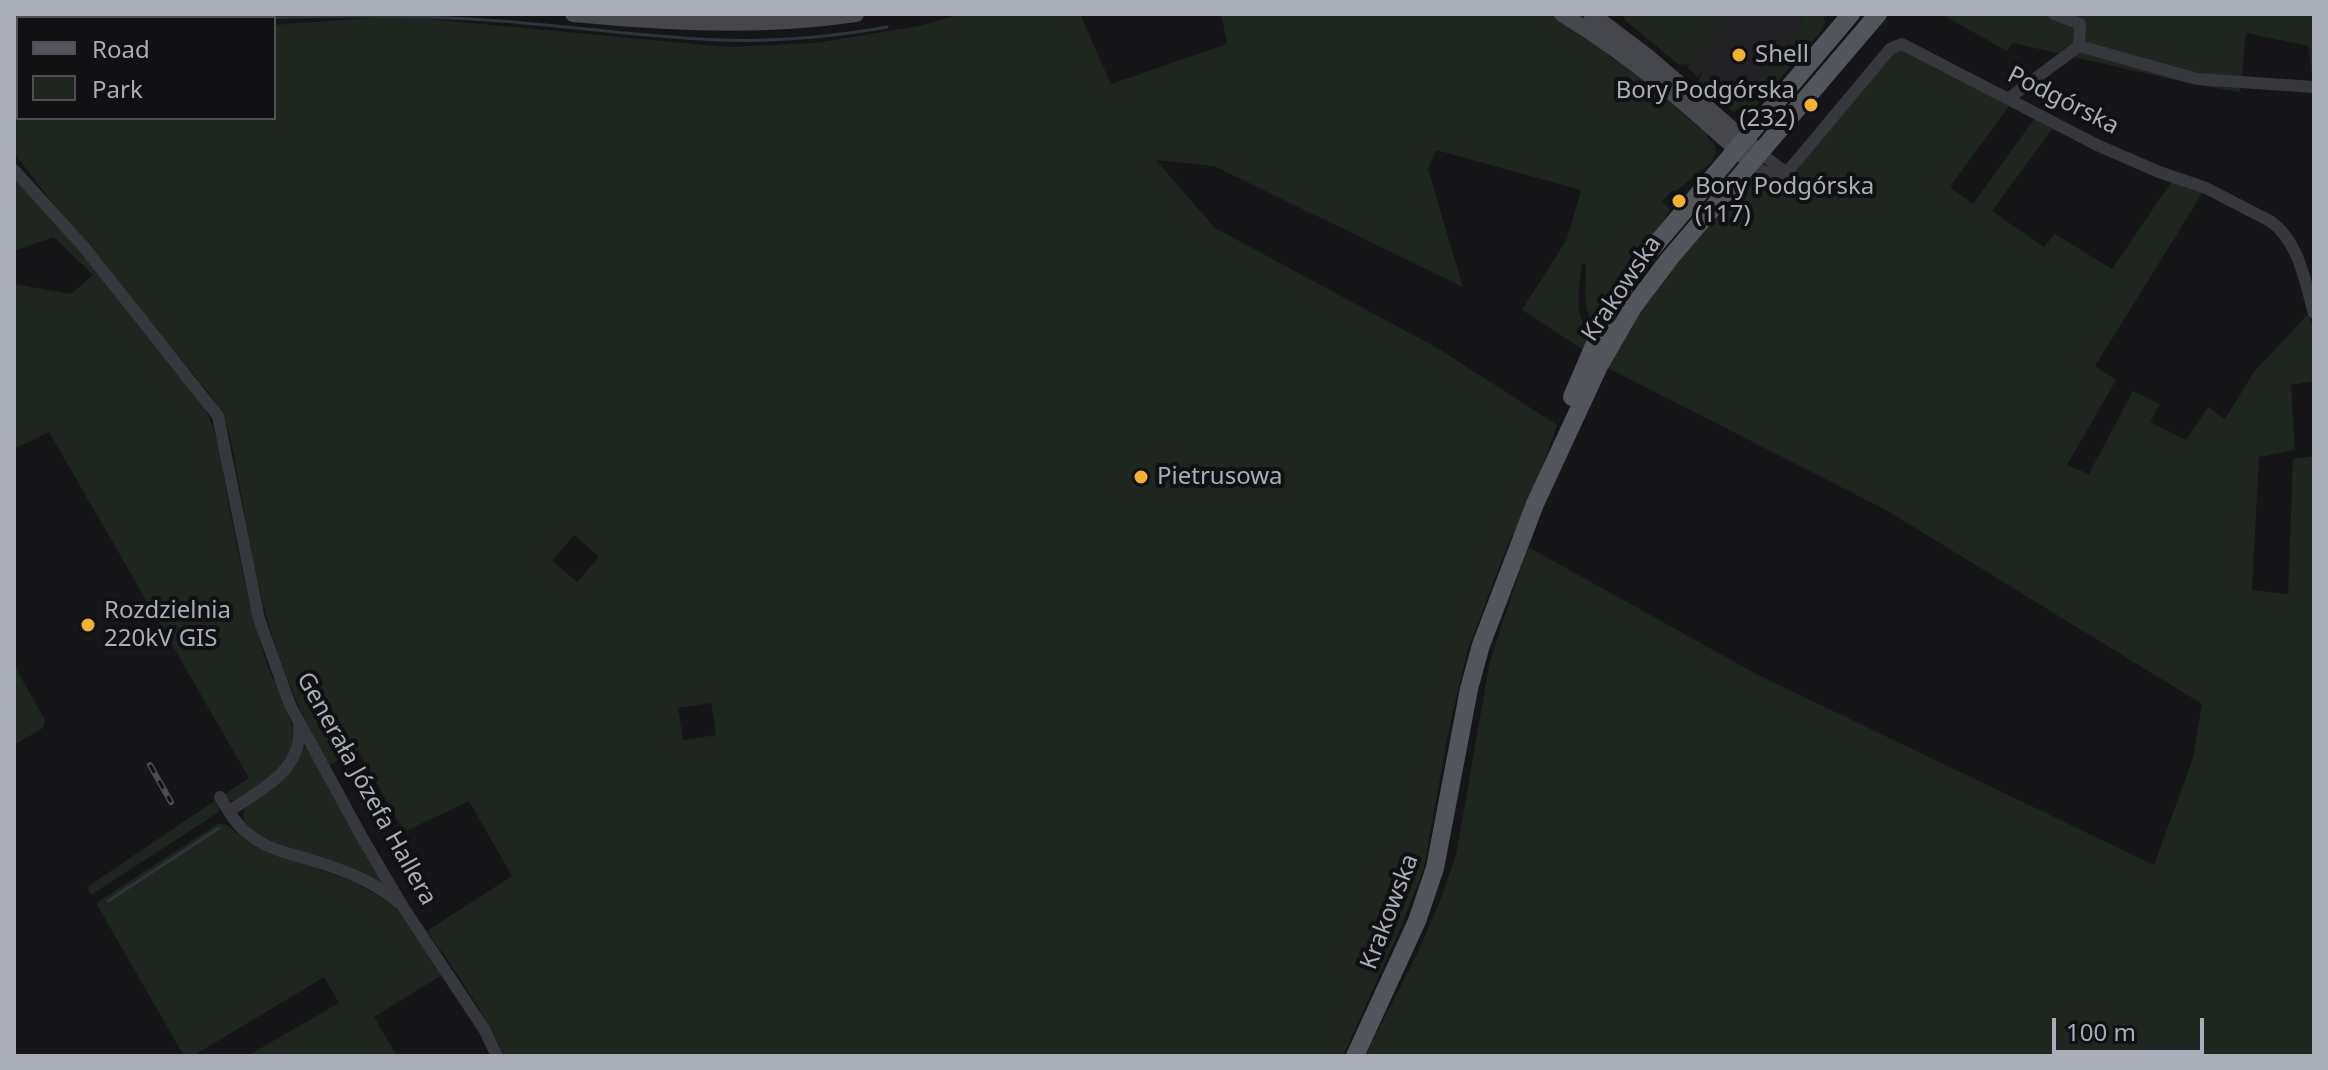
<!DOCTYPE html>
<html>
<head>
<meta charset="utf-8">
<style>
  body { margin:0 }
  #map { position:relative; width:2328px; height:1070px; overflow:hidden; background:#161618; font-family:"Noto Sans",sans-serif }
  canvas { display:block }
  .frame { position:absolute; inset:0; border:16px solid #a8adb8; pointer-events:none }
  .legend { position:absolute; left:16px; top:16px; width:260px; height:104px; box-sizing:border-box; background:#111113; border:2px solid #4d4f55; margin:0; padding:10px 14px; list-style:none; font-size:24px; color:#a8adb8 }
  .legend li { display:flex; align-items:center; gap:16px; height:40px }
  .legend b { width:40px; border:2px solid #4d4f55 }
  .scale { position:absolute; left:2052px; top:1018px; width:152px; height:36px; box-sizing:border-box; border:4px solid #a8adb8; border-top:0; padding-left:10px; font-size:24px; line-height:28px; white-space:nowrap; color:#a8adb8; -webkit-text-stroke:6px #111113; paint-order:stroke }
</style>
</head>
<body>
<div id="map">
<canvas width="2328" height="1070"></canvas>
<div class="frame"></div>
<ul class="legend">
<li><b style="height:10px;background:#53555c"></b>Road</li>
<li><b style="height:22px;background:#1e261f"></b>Park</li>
</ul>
<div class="scale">100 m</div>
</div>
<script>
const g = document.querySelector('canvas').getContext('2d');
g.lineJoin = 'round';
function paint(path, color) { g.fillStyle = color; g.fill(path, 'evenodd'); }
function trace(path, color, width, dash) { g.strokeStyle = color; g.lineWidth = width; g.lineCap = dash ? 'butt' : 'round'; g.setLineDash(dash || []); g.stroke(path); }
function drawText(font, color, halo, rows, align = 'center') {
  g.font = font + ' "Noto Sans",sans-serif'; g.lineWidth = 8; g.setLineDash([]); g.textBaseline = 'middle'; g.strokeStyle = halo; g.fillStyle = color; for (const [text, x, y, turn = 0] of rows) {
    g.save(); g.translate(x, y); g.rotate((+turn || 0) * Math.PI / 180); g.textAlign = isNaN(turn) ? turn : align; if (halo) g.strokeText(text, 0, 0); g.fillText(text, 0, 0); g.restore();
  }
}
paint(new Path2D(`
  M1730 14H1803L1794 40 1749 94 1740 99 1703 69 1698 78 1687 67Z`), '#222225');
paint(new Path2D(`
  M962 14H1080L1111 84 1227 44 1221 14H1551L1600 45 1611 58 1624 65 1708 134 1707 137 1714 144 1716 151 1711 163 1676 191H1671L1662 202 1670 210 1595 325C1580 308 1587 285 1586 264L1582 263C1579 289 1573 313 1590 334L1587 352 1522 310 1567 239 1581 190 1436 150 1428 169 1463 287 1214 166 1156 160 1215 228 1439 349 1557 425 1523 521 1510 539 1468 649 1448 733 1424 868 1402 925 1343 1056H504C484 1011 455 971 427 931L512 876 469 801 404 832 358 750 328 766C299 711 275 655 261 594 248 542 241 488 230 436L221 411 209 393 72 228 14 153V40H18V118H274V25L396 16 727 47 815 43 919 26ZM574 535 599 557 577 582 552 561ZM711 703 716 735 683 740 678 708Z
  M1625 14H1730L1690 64 1679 65 1624 19Z
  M1803 14H1823L1825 22 1822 30 1753 110 1746 105 1733 112 1698 83 1703 69 1737 98 1745 97 1794 40Z
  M1941 14H2314V94L2309 46 2246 33 2240 92 2188 83 2013 43 2007 51Z
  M1898 49 1912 52 2009 106 1950 187 1973 204 2035 118 2053 128 1992 211 2044 247 2055 234 2112 269 2172 181 2203 192 2095 366 2116 380 2067 465 2089 474 2133 391 2160 404 2150 422 2186 440 2208 407 2225 419 2254 372 2308 314 2314 330V381L2291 385 2295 450 2259 457 2252 590 2288 594 2293 459 2314 456V1056H1365L1416 956 1440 901 1456 855 1490 661 1528 547 1758 675 2154 865 2193 758 2202 704 1886 510 1604 366 1647 300 1746 180 1754 176 1776 180 1891 53Z
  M14 179 75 245 201 403C221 434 221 467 228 502 238 554 250 607 265 658 273 685 298 716 292 745 285 772 258 785 237 799L231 801 224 795 249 778 49 432 14 449V284L71 294 93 275 54 237 14 251Z
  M14 665 45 720 43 728 14 745Z
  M307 748 389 888C374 881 360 872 345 865 332 859 218 836 248 805 251 801 259 798 264 795 282 783 294 770 302 749Z
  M216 800 220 806 219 812 91 895 87 887Z
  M219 823 227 825 252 845 269 853 292 859 354 882 376 894 395 907 442 975 374 1017 397 1056H247L339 1003 324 977 196 1054V1056H184L96 903Z`), '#1e261f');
trace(new Path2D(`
  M263 18C343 15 421 15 500 21 566 26 633 35 699 39 761 43 826 38 887 27
  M14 36H18
  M108 901 219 828`), '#2c353c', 3);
trace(new Path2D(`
  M2079 46 2197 79 2314 87
  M2009 98 2079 46 2080 24 2054 14
  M1759 152 1785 172
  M1751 163C1764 173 1773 179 1789 170L1890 49 1902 44 2097 145 2159 172 2206 188 2270 221C2299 241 2305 282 2314 313
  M14 170 83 246 218 416 259 619 290 705 363 839 403 907 484 1029 497 1056
  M220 797C228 810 235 823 246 832 264 848 286 853 308 859 341 869 372 880 398 902
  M229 811C260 790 304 770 299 725`), '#37383d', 12);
trace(new Path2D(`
  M573 14C670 23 759 28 856 14
  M1562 14C1631 56 1692 108 1751 163
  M1591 14 1648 57 1752 146
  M76 18 115 14
  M14 23H18`), '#45474d', 16);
trace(new Path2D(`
  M1572 397 1610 308 1640 263 1851 14
  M1355 1056 1417 921 1435 868 1469 689 1481 645 1535 504 1599 366 1633 307 1670 258 1878 14`), '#53555c', 18);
const rail = new Path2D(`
  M150 765 171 802`);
trace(rail, '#4a4c52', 6);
trace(rail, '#111113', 3, [9]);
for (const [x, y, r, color] of [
  [1739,55,8,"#f2b134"],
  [1811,105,8,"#f2b134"],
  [1679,201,8,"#f2b134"],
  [1141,477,8,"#f2b134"],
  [88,625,8,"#f2b134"]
]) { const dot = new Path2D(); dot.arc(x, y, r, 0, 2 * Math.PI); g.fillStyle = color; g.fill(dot); trace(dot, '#111113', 3); }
drawText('24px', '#a8adb8', '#111113', [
  ["Shell",1755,55],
  ["Bory Podgórska",1795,91,"right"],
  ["(232)",1795,119,"right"],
  ["Bory Podgórska",1695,187],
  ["(117)",1695,215],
  ["Pietrusowa",1157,477],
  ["Rozdzielnia",104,611],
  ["220kV GIS",104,639]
], 'left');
drawText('24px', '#a8adb8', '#111113', [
  ["Podgórska",2063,101,27],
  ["Krakowska",1622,289,-56],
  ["Generała Józefa Hallera",366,789,61],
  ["Krakowska",1390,912,-69]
]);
</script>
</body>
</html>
